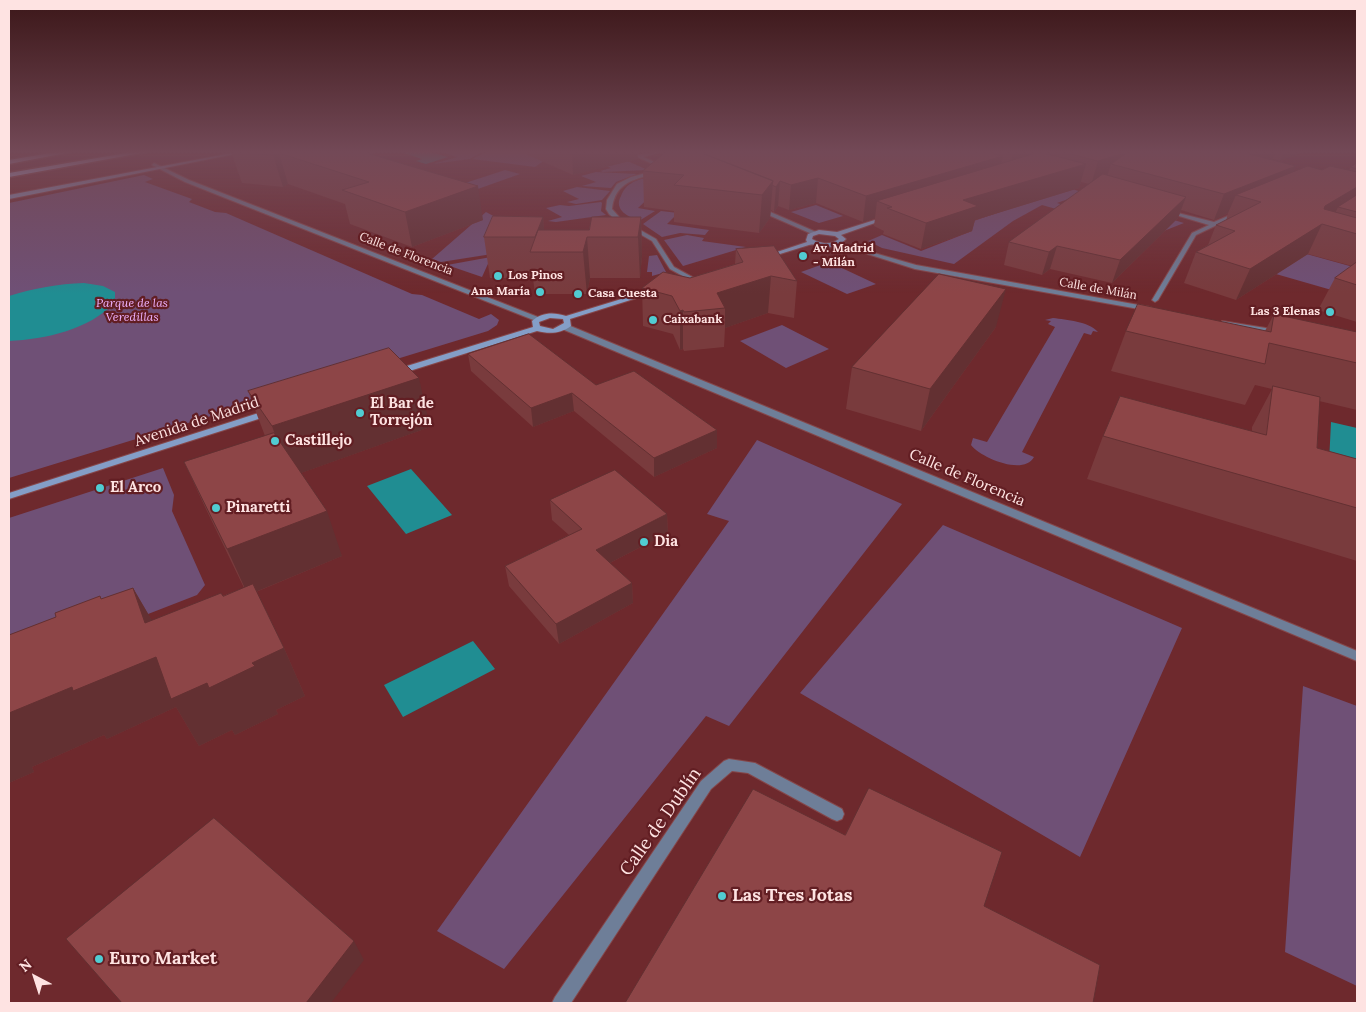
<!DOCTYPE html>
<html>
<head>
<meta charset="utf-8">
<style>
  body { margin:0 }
  #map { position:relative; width:1366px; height:1012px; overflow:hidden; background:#6e292d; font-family:Lora,serif }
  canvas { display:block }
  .frame { position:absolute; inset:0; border:10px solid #fee3e2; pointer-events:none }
  .north { position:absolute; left:10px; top:952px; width:50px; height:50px; -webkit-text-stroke:4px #621e23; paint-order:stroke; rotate:320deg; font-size:14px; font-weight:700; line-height:20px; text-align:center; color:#fee3e2 }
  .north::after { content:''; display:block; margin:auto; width:18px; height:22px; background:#fee3e2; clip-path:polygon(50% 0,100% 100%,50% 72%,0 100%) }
</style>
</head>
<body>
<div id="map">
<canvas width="1366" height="1012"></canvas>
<div class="frame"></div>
<div class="north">N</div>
</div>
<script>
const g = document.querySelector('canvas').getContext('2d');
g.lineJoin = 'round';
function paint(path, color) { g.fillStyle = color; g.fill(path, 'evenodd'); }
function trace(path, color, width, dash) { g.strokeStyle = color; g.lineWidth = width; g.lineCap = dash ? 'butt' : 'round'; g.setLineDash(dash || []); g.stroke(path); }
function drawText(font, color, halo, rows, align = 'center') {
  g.font = font + ' Lora,serif'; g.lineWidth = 4.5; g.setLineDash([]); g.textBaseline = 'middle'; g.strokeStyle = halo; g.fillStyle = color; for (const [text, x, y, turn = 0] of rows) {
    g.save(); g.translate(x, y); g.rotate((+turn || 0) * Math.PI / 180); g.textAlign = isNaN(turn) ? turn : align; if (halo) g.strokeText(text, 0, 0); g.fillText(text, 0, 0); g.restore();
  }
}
paint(new Path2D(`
  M441 152H482L470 159 433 164 457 157Z
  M486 152H520L552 155 535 167 472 159Z
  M580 155 616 156 648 170 603 172 600 171 611 168Z
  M505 170 520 174 475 190 459 185Z
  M596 172 637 174 616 182 611 188 582 186 596 182 581 176Z
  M144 175 153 179 145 182 192 199 189 202 215 212 226 213 412 294 422 295 479 319 491 314 499 320 497 325 488 331 9 478V203Z
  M657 175V190L638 208 655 211 639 221C633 218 625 215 622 211 618 206 618 201 621 196 627 180 642 179 657 175Z
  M1046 181 1085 193 1057 203 1131 227 1160 216 1184 223 1151 236 1042 205 1013 221 954 264 882 248 868 241 882 235 921 251 972 231 959 226 1041 198Z
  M577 187 610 191 602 200 576 204 567 202 579 199 563 191Z
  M601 202 602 203 601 211 606 215 556 222 548 221 562 217 546 208 560 205 569 206Z
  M816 205 843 216 819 223 791 212Z
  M661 211 678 213 667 224 709 230 705 235 680 233 662 237 643 224Z
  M486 212 512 226 492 254 441 262 432 259Z
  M687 235 704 238 702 241 746 247 683 266 664 240Z
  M1292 250 1357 268 1342 293 1262 270Z
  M657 255 666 272 652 276V272H647L649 256Z
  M491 257 482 277 447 265Z
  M829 262 876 284 847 294 801 272Z
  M1053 318C1067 320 1088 321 1098 332L1093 331 1091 335 1084 333 1022 452 1034 457C1024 476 981 458 971 445L973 438 987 442 1055 327 1048 324 1051 321 1045 320Z
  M782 325 829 349 786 368 740 341Z
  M757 440 902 504 729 726 706 716 504 969 437 931 729 521 707 514Z
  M163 468 174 495 172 511 205 585 197 595 9 668V518Z
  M943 525 1182 628 1080 857 800 693Z
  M1303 686 1357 706V986L1285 952Z`), '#6f5076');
paint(new Path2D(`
  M409 152H430L448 157 426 164 416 161 422 159 404 153Z
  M84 283 103 286 115 292V302C89 330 46 339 9 341V296C34 288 58 284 84 283Z
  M1331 422 1357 428V470L1329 463Z
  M411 469 452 515 406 534 367 486Z
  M473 641 495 669 403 717 384 685Z`), '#208d92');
const street = new Path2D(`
  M626 152H632L639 155 660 152 643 157 669 168 664 169Z
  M154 163 189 180 543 319 536 321 185 182 152 165Z
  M657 170 659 173C636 179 615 181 612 209L621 219 656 239 674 267 694 278V280H690L670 269 652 241 617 221 609 214 606 209 607 200 617 184 631 177Z
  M759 207 816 232 817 233 812 234 757 210V208Z
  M1166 210 1214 222 1235 213 1240 214 1196 235 1158 300 1155 302 1152 300 1192 233 1209 225 1166 212Z
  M836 242 916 265 1150 307 1154 309 1150 311 915 269 836 244Z
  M1222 321 1278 330 1282 332 1278 334 1225 325H1222Z
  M562 325H568L1357 651V661L562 329Z
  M729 759 755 763 842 809 844 814 842 819 837 821 832 819 748 773 732 771 711 789 571 1003H552L555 997 701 781 724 761Z`);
const secondary = new Path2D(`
  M237 152H245L9 199V195Z
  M884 217 889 218 841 235 846 239C832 254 822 242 809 245 795 249 781 254 767 258L762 257 807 242 806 240 808 234 819 230 837 232ZM819 234 835 236 839 239C831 245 821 244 812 239L813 236Z
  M654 289 656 290V292L570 319 571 326C560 334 549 334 537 331L400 374H397L393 372 394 370 533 327 532 321C542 312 554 312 566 316ZM550 318 563 319 564 323 553 329 540 326 539 322Z
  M271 409 274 410 275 412 274 414 9 499V493Z`);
const highway = new Path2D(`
  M56 152H71L9 164V160Z
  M132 152H147L9 177V173Z`);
trace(street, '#85474a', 2);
trace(secondary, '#85474a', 2);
trace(highway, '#85474a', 3);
paint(street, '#6e7e98');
paint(secondary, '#849ec7');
paint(highway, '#acccfe');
paint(new Path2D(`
  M231 152H375L371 154 483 220 412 247 350 224 345 204 288 184 283 187 242 183Z
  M521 152H648L637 153 638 159 573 175Z
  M660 152H1303L1280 161 1273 159 1272 160 1296 166 1293 172 1322 170H1349L1351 167 1357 163V322L1318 310 1335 278 1352 266 1308 254 1236 300 1184 283 1196 252 1208 245 1216 225 1226 221 1228 213 1214 220 1181 210 1178 218 1112 283 1050 269 1042 275 1004 265 1009 242 1089 184 1081 182 1079 188 975 220 972 231 921 249 883 234 884 231 874 226 875 218 863 222 816 203 789 210 778 206 774 212 771 210 770 218 759 233 674 222V211L644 207 643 171 665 153 660 154Z
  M543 217 544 230H589L641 217 642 256 640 278H590L587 294H535L533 278H490L484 237Z
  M736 249 797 281 794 318 768 313 725 328 724 347 684 351 683 349 680 350 673 334 643 326 642 288 690 278 735 264Z
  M1274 314 1357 332V410L1319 401 1317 448 1357 459V561L1087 479 1103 436 1252 431V427L1272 389 1255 385 1245 405 1111 371 1126 331H1265Z
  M996 327 921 431 846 409 852 367Z
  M468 354 596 385 717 430V448L654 477 574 411 533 427 471 371Z
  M248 391 430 427 301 473 342 556 256 592 284 648 305 696 276 710 278 714 235 735 232 730 199 746 176 707 107 739 104 735 32 767 34 772 9 783V635L133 588 152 621 223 596 244 588 205 507 184 462 265 436Z
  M550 500 667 514 668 533 610 563 632 583 633 603 559 644 509 586 505 566 569 535 552 520Z`), '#793b3d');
paint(new Path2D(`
  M333 152H375L339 172Z
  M572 152H637L638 159 573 175Z
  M1019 152H1050L1047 164 1008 177 1013 153Z
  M1128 152 1111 164 1106 180 1091 185 1098 161Z
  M1255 152H1276L1270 165 1249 154Z
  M1284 152H1303L1280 161Z
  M279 153 288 184 283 187 273 155Z
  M1003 156 997 180 877 201 875 218 863 222 866 196Z
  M1086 164 1079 188 975 220 972 231 921 249 926 223 963 200Z
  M1296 166 1285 189 1236 195 1228 213 1214 220 1224 194Z
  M818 178 816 203 789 210 791 185Z
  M773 181 770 218 759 233 762 195Z
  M780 181 778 206 774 212 776 187Z
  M478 186 483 220 412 247 405 212Z
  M1357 187V205L1338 207 1331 222 1322 224 1308 254 1236 300 1250 269 1325 206Z
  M1186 197 1178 218 1112 283 1120 260Z
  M543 217 546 252 535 237Z
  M641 217 642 256 640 278 638 237Z
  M587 237 590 278 587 294 583 252Z
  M1057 246 1050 269 1042 275 1049 252Z
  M771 276 768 313 725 328V308L717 293Z
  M1006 289 996 327 921 431 930 389Z
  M683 310V349L680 350V311Z
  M419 378 430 427 290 477 272 426Z
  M572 393 574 411 533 427 531 408Z
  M717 430V448L654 477V458Z
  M327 511 342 556 248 595 227 549Z
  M667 514 668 533 598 569 596 550Z
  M632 583 633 603 559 644 556 624Z
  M133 588 160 634 145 623Z
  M284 648 305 696 276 710 278 714 235 735 232 730 199 746 176 707 107 739 104 735 32 767 34 772 9 783V713L72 687 156 657 252 663Z
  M354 941 364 960 331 1003H306Z`), '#633032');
const building = new Path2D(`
  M231 152H363L478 186 405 212 342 190 369 182 279 153 273 155Z
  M666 152H699L773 181 762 195 674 185 684 175 643 171Z
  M700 152H986L1003 156 866 196 818 178 791 185 780 181 776 187 772 185 773 181Z
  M1007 152H1019L1013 153Z
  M1040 152 1086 164 963 200 978 206 926 223 887 208 892 207 877 201Z
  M1064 152H1255L1249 154 1296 166 1224 194 1111 164 1128 152 1098 161Z
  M1357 163V169L1351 167Z
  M1308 166 1322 170 1330 166 1357 172V187L1325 206 1324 209 1357 218V234L1322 224 1250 269 1196 252 1235 231 1216 225 1261 202 1236 195Z
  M1103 174 1186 197 1120 260 1057 246 1049 252 1009 242Z
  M1357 195V212L1338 207Z
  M493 216 543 217 535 237H484Z
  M592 217H641L638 237H587L583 252H530L538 230H589Z
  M774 246 797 281 771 276 717 293 725 308 684 312 683 310 680 311 672 296 642 288 663 272 690 278 743 262 736 249Z
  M1357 262V285L1335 278Z
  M939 274 1006 289 930 389 852 367Z
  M1138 304 1271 332 1274 314 1357 332V363L1269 343 1265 364 1126 331Z
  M529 334 596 385 634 371 717 430 654 458 572 393 531 408 468 354Z
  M389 348 419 378 272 426 248 391Z
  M1273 386 1320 397 1317 448 1357 459V508L1103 436 1120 396 1266 435Z
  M274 433 327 511 227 549 184 462Z
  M615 470 667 514 596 550 632 583 556 624 505 566 582 529 550 500Z
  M253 584 284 648 252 663 255 666 209 688 207 683 171 699 156 657 73 691 72 687 9 713V635L56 617 55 613 100 596 101 599 133 588 145 623 221 593 223 596Z
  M869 788 1002 852 984 906 1100 965 1093 1003H625L753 789 845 835Z
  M214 818 354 941 306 1003H122L66 939Z`);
paint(building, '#8d4547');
trace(building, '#633032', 1);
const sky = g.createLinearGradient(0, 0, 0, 293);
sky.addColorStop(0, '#3c1719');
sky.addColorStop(0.52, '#734957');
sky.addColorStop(1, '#73495700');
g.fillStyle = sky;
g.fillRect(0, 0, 1366, 293);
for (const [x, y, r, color] of [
  [803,256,5,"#51ccd2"],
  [498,276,5,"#51ccd2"],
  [540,292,5,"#51ccd2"],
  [578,294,5,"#51ccd2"],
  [1330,312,5,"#51ccd2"],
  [653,320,5,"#51ccd2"],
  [360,413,5,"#51ccd2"],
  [275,441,5,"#51ccd2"],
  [100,488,5,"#51ccd2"],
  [216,508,5,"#51ccd2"],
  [644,542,5,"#51ccd2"],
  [722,896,5,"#51ccd2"],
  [99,959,5,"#51ccd2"]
]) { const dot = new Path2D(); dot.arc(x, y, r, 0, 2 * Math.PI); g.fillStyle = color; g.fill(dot); trace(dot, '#621e23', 2); }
drawText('bold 12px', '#fee3e2', '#621e23', [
  ["Av. Madrid",813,249],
  ["- Milán",813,263],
  ["Los Pinos",508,276],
  ["Ana María",530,292,"right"],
  ["Casa Cuesta",588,294],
  ["Las 3 Elenas",1320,312,"right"],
  ["Caixabank",663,320]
], 'left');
drawText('12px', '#fee3e2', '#621e23', [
  ["Calle de Florencia",406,254,21],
  ["Calle de Milán",1098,289,10]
]);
drawText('italic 12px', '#efb1fe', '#621e23', [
  ["Parque de las",132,304],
  ["Veredillas",132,318]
]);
drawText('bold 15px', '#fee3e2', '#621e23', [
  ["El Bar de",370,404],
  ["Torrejón",370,421],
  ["Castillejo",285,441],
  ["El Arco",110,488],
  ["Pinaretti",226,508],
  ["Dia",654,542]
], 'left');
drawText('15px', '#fee3e2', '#621e23', [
  ["Avenida de Madrid",197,422,-18],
  ["Calle de Florencia",967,478,23]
]);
drawText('18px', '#fee3e2', '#621e23', [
  ["Calle de Dublín",661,822,-55]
]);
drawText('bold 18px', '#fee3e2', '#621e23', [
  ["Las Tres Jotas",732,896],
  ["Euro Market",109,959]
], 'left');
</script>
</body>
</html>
